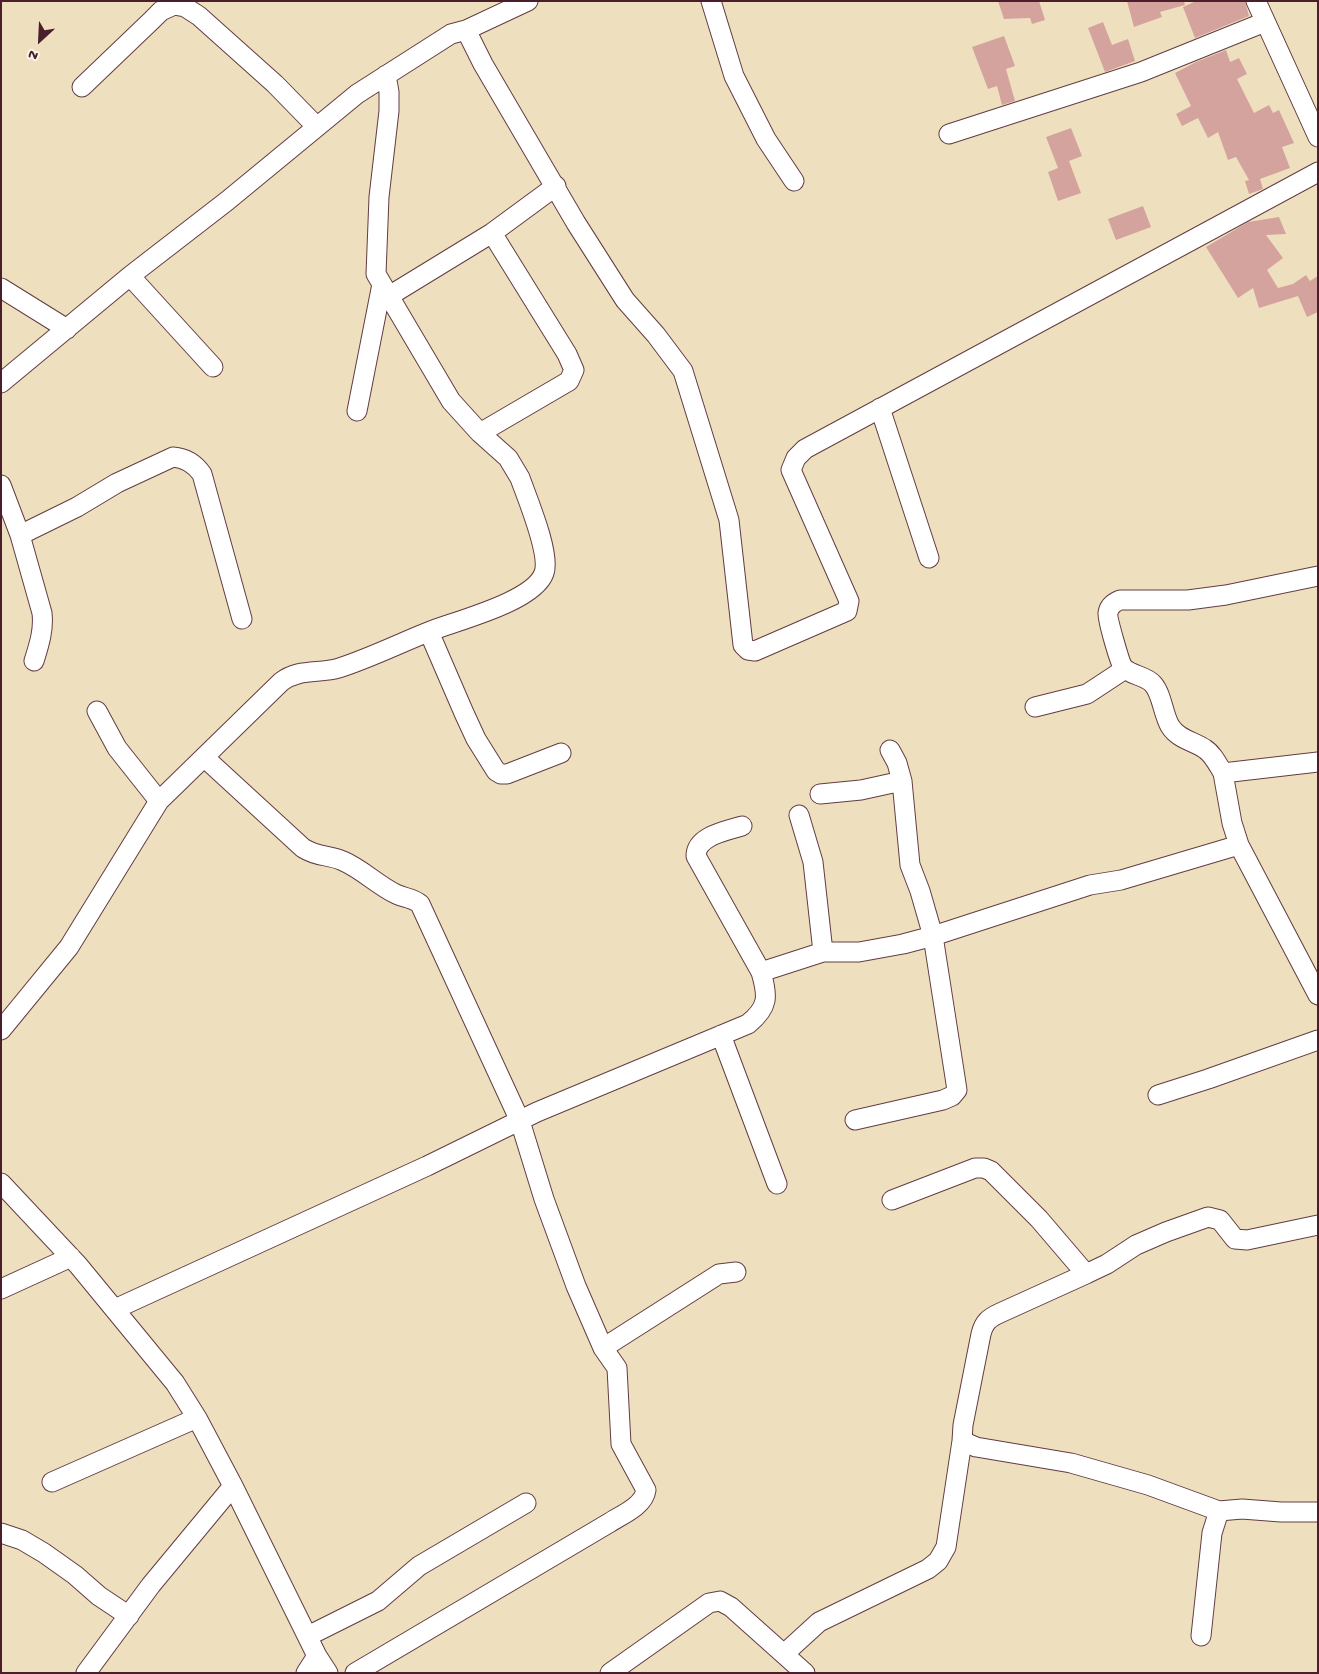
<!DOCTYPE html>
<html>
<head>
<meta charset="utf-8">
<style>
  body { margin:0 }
  #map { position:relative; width:1319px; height:1674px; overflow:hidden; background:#eee0bf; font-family:"Gochi Hand",sans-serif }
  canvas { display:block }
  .frame { position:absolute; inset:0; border:2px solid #4a1f2b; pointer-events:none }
  .north { position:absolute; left:15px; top:15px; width:50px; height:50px; -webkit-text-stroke:4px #fbf7ec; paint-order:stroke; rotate:205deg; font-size:14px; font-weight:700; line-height:20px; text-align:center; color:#4a1f2b }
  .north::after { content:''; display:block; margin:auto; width:18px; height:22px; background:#4a1f2b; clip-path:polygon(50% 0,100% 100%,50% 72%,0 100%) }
</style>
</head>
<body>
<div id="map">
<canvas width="1319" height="1674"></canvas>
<div class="frame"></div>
<div class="north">N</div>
</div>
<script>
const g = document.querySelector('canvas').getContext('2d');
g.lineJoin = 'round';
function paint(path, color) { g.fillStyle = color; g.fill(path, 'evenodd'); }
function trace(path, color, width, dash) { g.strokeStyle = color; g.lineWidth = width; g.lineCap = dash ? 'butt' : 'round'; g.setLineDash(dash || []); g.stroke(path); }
paint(new Path2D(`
  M998 1H1039L1045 20 1032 24 1030 18 1004 19Z
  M1127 1H1184L1185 5 1160 12 1162 17 1134 27Z
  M1196 1H1245L1249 16 1195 38 1183 7Z
  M1103 22 1112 45 1128 39 1135 61 1105 72 1088 28Z
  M1004 36 1015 66 1006 69 1015 101 1002 105 997 86 988 89 972 47Z
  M1226 50 1230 62 1239 58 1247 74 1237 79 1254 113 1269 105 1273 113 1279 110 1294 143 1282 147 1290 168 1260 179 1263 189 1249 194 1245 181 1249 180 1236 157 1228 160 1218 132 1208 138 1198 118 1182 126 1176 114 1191 106 1175 73 1196 62Z
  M1071 128 1082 156 1069 161 1081 193 1058 201 1048 172 1058 168 1046 137Z
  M1143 206 1151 227 1116 240 1108 219Z
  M1279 217 1286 234 1266 235 1283 258 1267 270 1278 288 1293 284 1306 275 1310 281 1318 276V312L1307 317 1298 296 1259 308 1253 288 1238 298 1206 247 1248 222Z`), '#d5a39e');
const street = new Path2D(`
  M711 1 734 76 766 139 794 181
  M1256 1 1318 137
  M466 30 483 64 576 223 625 300 656 335 683 371 729 520 743 645 748 650 755 651 847 611 849 601 791 470 796 458 805 449 1318 172
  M82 87 152 20 161 11 174 5 185 7 199 16 275 84 317 127
  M949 134 1141 72 1265 22
  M130 276 213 367
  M1 288 67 329
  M389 296 492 233 556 186
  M1 383 130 276 227 201 357 94 451 34 466 30 528 1
  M880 408 929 558
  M357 411 382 284
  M480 433 569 381 574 370 567 354 492 233
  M1 485 20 535 42 613C44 630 39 645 34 661
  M20 535 77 507 117 483 173 457C186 458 195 464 202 474L242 619
  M429 632 464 713 476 739 496 771 501 774H507L561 753
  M1035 707 1087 694 1125 669
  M97 711 117 748 159 801
  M205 758 303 848C319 858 328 854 343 861 362 869 377 885 396 894 404 898 413 898 420 904L520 1121 544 1199 576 1286 603 1348 617 1368 621 1444 646 1490C644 1506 621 1515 609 1523L355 1673
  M1223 773C1218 765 1213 754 1205 749 1193 741 1178 739 1170 726 1163 714 1162 694 1153 684 1145 675 1131 676 1123 667 1120 663 1107 619 1108 613 1109 606 1115 602 1120 600H1188L1226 595 1318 576
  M820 794 861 790 902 781
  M799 815 813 862 823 952
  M742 826C726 831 696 836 696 856L761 972
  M1239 845 1318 995
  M1 1030 69 947 159 801 281 682C299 668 319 674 339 668 370 658 398 644 428 632 455 621 534 602 544 573 551 554 527 498 520 478L508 458 480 433 451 401 376 274 379 197 389 111V92L386 75
  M721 1035 777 1184
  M1158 1095 1208 1079 1318 1040
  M855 1120 943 1100 952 1096 957 1090 933 936 920 891 910 865 902 781 897 763 890 750
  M1 1183 78 1265 175 1383 197 1418 233 1486 317 1656 328 1673
  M892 1200 975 1168H984L991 1171 1039 1219 1086 1274 1000 1313C989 1318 984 1322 981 1334L963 1425 962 1441 976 1447 1071 1463 1148 1485 1219 1511
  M1086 1274 1107 1264 1136 1245 1166 1232 1208 1217 1220 1220 1235 1239 1247 1240 1318 1225
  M1 1289 71 1257
  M115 1309 427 1166 537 1112 748 1024C769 1007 768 996 761 972L823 952H859L903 944 933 936 1090 885 1121 880 1239 845 1232 823 1223 773 1318 762
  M603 1348 719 1274 736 1272
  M52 1482 197 1418
  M1 1533 22 1540 44 1553 75 1575 99 1596 129 1616
  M308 1636 378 1601 419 1566 526 1503
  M1201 1636 1212 1533 1219 1511 1242 1509 1281 1512H1318
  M784 1654 819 1622 928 1569 938 1561 946 1547 962 1441
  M86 1673 151 1585 233 1486
  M306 1673 317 1656
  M610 1673 709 1603 720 1601 731 1607 805 1673`);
trace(street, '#633c41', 21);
trace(street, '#fff', 19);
</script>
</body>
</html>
